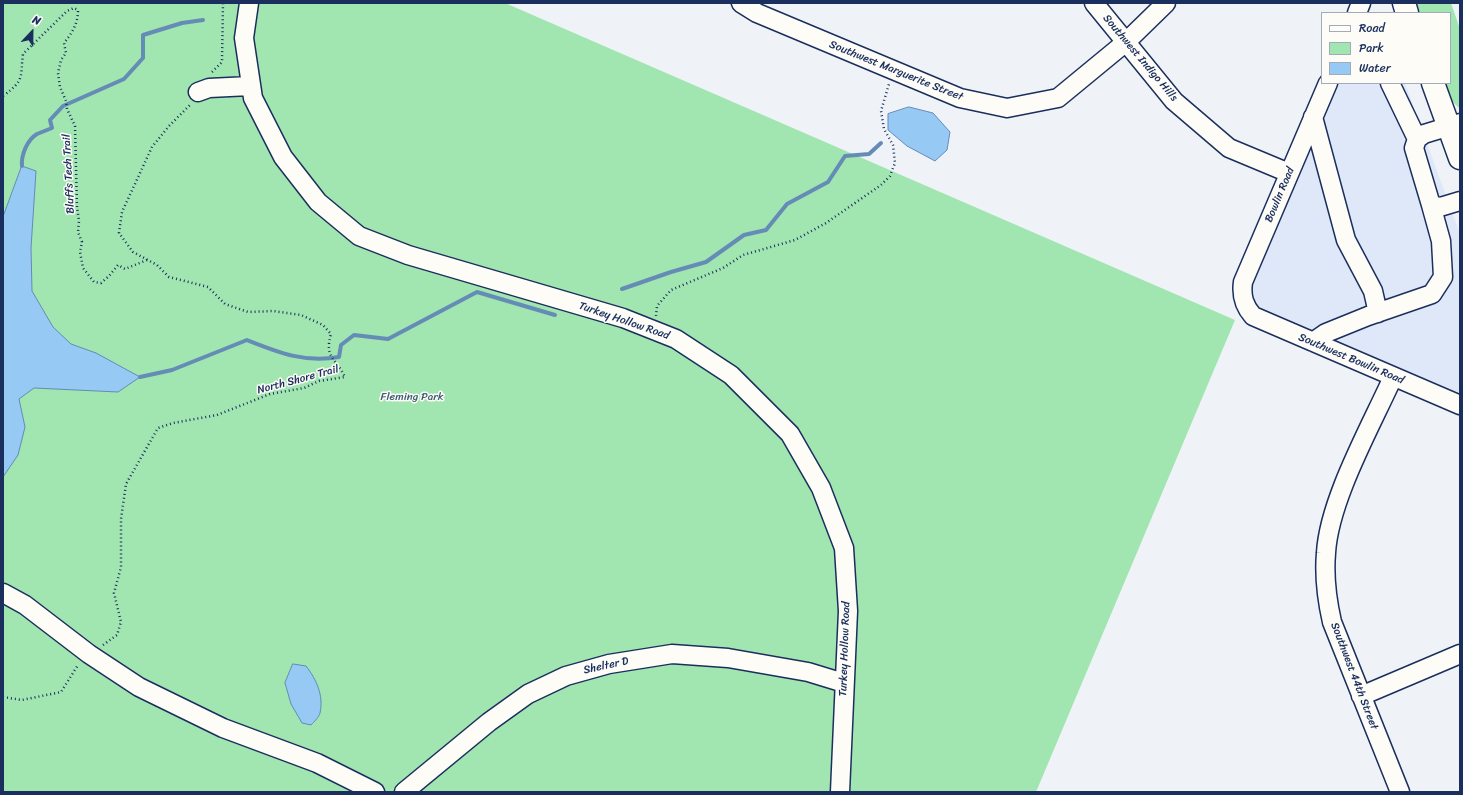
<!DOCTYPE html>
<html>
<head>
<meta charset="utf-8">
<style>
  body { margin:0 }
  #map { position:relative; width:1463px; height:795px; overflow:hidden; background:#eff3f8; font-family:Sriracha,sans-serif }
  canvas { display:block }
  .frame { position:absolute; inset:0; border:4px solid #1b2f5e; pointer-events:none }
  .legend { position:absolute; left:1321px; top:12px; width:130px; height:72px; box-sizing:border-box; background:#fdfcf7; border:1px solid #a3aaba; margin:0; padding:5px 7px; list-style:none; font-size:12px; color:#1b2f5e }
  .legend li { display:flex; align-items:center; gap:8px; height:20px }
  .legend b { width:20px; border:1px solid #a3aaba }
  .north { position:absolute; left:12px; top:12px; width:40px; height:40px; -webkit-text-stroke:3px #fdfcf7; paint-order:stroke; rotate:22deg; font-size:11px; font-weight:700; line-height:16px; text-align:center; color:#1b2f5e }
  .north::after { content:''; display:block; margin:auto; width:14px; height:18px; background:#1b2f5e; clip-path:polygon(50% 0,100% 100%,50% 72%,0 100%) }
</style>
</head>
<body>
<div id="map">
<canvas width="1463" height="795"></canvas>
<div class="frame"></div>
<ul class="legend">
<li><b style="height:5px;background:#fdfcf7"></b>Road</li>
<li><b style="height:11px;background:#a1e5b0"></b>Park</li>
<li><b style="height:11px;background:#96c9f3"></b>Water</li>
</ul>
<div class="north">N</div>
</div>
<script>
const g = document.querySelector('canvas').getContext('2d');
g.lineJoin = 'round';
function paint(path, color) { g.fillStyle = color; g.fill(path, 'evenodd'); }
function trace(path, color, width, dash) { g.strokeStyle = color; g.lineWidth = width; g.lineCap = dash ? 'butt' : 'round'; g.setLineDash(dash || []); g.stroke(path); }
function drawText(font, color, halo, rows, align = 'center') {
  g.font = font + ' Sriracha,sans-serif'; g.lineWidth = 3; g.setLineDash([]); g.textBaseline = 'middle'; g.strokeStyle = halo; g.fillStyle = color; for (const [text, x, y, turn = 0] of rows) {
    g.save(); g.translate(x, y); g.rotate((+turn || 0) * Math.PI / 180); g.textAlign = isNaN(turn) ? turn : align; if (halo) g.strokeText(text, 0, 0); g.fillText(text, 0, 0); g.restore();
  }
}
paint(new Path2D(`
  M1334 83H1405L1460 234V396L1267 313 1253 301 1250 292 1251 281Z`), '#dee8f9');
paint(new Path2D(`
  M3 3H505L1235 320 1036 792H3Z
  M1414 3H1451L1460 29V109L1452 101 1443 83H1450V13H1417Z`), '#a1e5b0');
const water = new Path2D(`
  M909 107 933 113 950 132 947 150 935 161 907 146 888 130V114Z
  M22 166 36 171 31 248 32 291 53 327 71 344 96 353 140 377 118 392 34 388 19 399 25 427 18 455 3 477V217Z
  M293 664 306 666C316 679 324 695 320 713 319 717 314 722 311 725L302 723 291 704 285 683Z`);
paint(water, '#96c9f3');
trace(water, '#658bb7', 1);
trace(new Path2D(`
  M22 166C21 155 27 140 37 134 42 132 47 130 52 128L50 120 63 106 124 79 143 58V35L182 23 203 20
  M622 289 671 272 706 262 744 235 766 230 787 204 828 182 845 156 869 154 881 143
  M140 377 172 370 247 340C280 353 304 363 339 357L341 345 354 335 388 339 477 292 555 315`), '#658bb7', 4);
const minor = new Path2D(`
  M249 3 244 38 253 98 283 157 318 202 359 236 408 255 623 318 676 339 731 375 790 434 821 488 844 548 848 611 840 792
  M741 3 757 13 960 98 1007 108 1058 98 1126 42 1166 3
  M1094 3 1174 101 1229 148 1289 173
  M1357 13 1361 3
  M1328 83 1243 282C1241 296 1244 306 1253 316L1460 405
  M1390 83 1417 139
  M198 92 209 88 250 86
  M1313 117 1346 240 1373 291 1378 313
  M1460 123 1424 134 1417 139 1414 148 1431 205 1440 207 1460 201
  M1313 342 1326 333 1368 316 1432 294 1443 277 1441 241 1431 205
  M1393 377C1371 426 1329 500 1326 553 1324 576 1327 600 1332 622L1400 792
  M3 593 25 605 89 654 139 687 223 728 317 763 375 792
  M1361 696 1460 654
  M404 792 489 722 528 694 566 676 609 664 672 654 728 658 808 672 844 683`);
const major = new Path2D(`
  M1404 3 1407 13
  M1433 83 1460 158`);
trace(minor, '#1b2f5e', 21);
trace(major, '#1b2f5e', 25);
trace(new Path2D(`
  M212 72 222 62 223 3
  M3 96C25 80 20 78 23 54L67 11 74 8 78 10C78 24 72 33 64 43L66 53 61 60 58 73 60 87 66 101 67 109 75 126 77 207 79 221 78 232 82 242 80 252 83 268 94 282 101 283 109 276 118 265 125 269 147 260
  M656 316 657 306 671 290 723 268 743 255 795 240 826 223 881 185 890 176 895 163 893 145 884 129 881 111 889 84
  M103 645 117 635 121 622 114 593 121 567V519L126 484 158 428 173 423 217 415 270 394 304 388 319 381 345 377C336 358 324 358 331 334L323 325 301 315 273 311 248 312 225 304 208 287 169 277 157 265 133 252 119 233 122 212 152 147 169 126 191 104
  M3 697 22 700 61 692 78 665`), '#1b2f5e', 2.5, [1, 3]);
trace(minor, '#fdfcf7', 18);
trace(major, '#fdfcf7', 22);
drawText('11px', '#1b2f5e', '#fdfcf7', [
  ["Southwest Indigo Hills",1140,58,50],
  ["Southwest Marguerite Street",896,71,22],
  ["Bluffs Tech Trail",69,174,-93],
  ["Bowlin Road",1280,195,-67],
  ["Turkey Hollow Road",624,321,19],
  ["Southwest Bowlin Road",1351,359,23],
  ["North Shore Trail",298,380,-15],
  ["Turkey Hollow Road",845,649,-88],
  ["Shelter D",606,666,-12],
  ["Southwest 44th Street",1354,676,69]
]);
drawText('11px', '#3c5c72', '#fdfcf7', [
  ["Fleming Park",412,397]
]);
</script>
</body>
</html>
